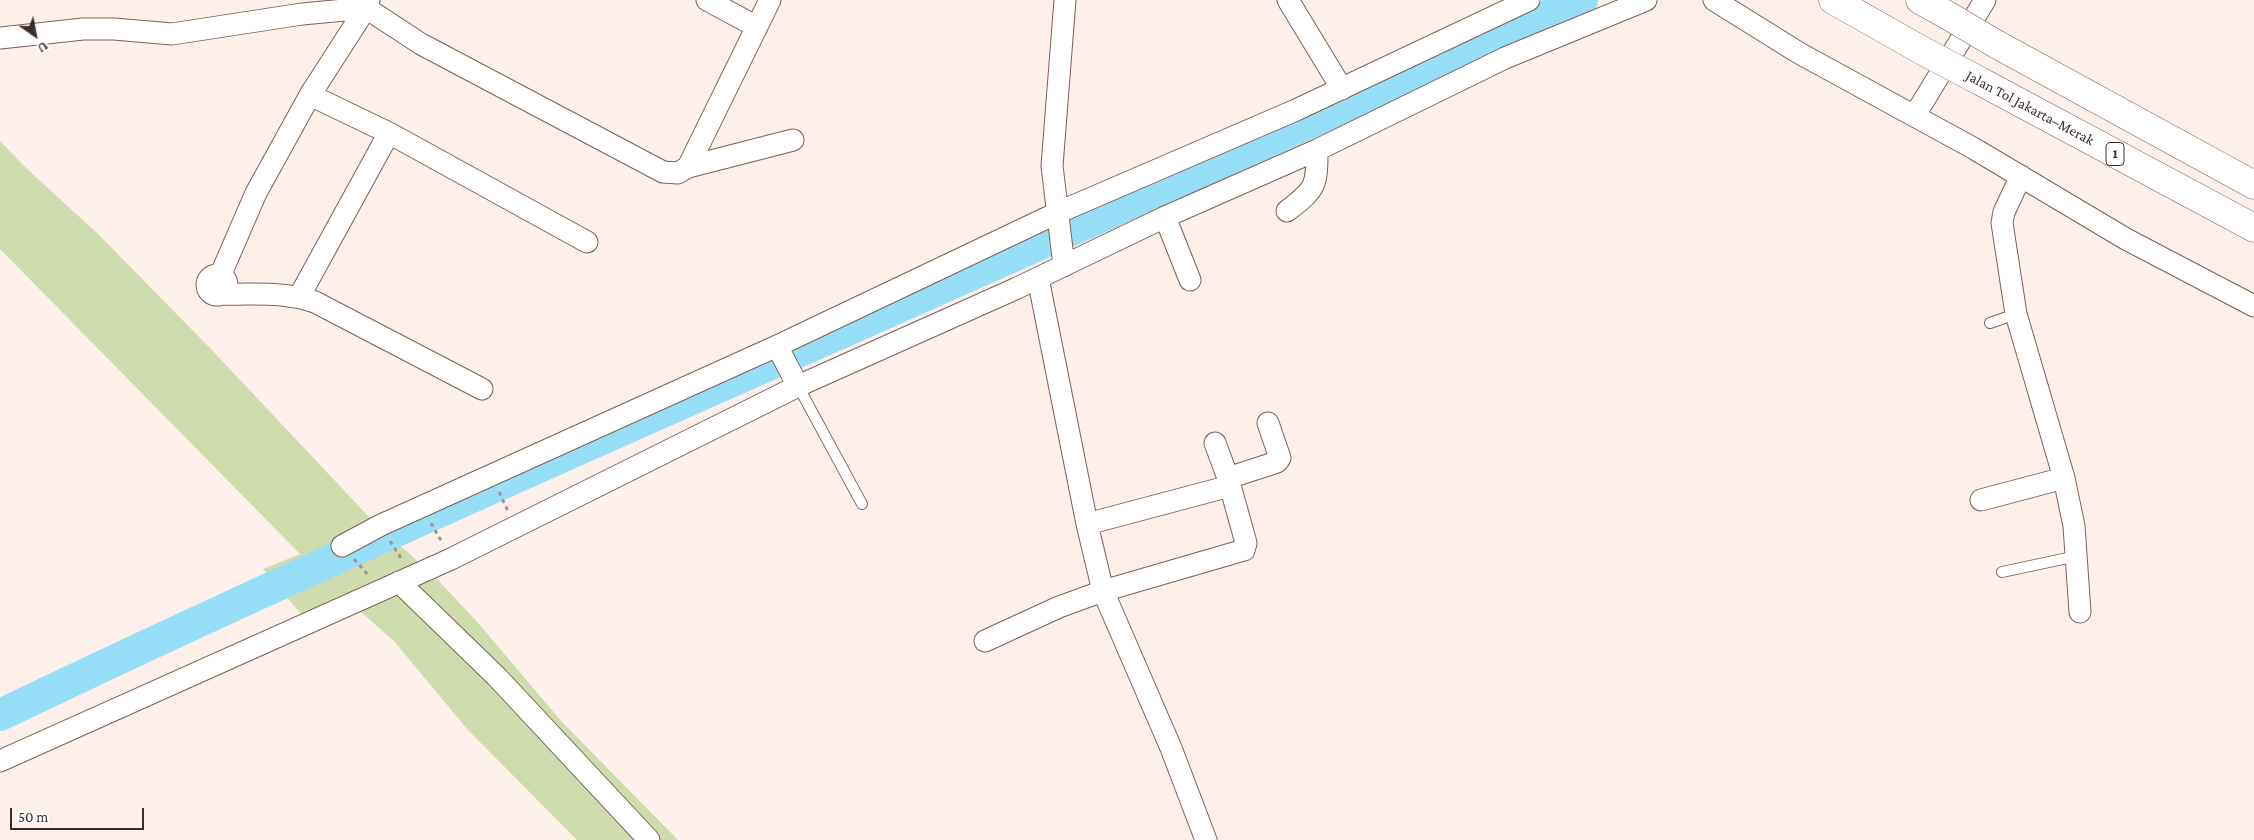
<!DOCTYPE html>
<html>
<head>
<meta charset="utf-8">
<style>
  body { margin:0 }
  #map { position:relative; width:2254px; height:840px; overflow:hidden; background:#fdefea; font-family:"Crimson Pro",serif }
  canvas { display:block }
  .north { position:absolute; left:10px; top:10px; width:50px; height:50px; -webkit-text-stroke:4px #fff; paint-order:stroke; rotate:147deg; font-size:14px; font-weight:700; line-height:20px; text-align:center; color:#3c2e29 }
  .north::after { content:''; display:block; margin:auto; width:18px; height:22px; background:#3c2e29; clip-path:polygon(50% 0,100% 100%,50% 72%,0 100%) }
  .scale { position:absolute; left:10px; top:808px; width:134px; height:22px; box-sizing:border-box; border:2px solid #3c2e29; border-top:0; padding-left:6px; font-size:15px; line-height:18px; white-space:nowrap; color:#3c2e29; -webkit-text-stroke:4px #fff; paint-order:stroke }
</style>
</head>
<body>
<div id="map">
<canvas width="2254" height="840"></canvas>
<div class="north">U</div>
<div class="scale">50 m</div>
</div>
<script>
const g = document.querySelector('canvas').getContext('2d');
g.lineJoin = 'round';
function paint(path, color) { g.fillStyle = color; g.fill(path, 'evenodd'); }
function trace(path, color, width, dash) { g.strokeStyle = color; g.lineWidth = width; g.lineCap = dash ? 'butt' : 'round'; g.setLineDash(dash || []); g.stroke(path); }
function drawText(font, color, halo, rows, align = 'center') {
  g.font = font + ' "Crimson Pro",serif'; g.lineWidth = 4; g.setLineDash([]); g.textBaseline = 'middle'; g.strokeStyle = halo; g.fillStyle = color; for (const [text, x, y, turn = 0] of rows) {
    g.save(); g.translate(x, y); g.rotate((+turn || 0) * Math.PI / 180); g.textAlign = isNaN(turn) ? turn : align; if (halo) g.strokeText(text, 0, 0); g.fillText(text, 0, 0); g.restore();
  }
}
paint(new Path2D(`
  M0 141 26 168 97 233 209 347 369 517 436 578 479 624 562 722 678 840H577L468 730 394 641 354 606 313 628 263 569 300 554 0 249Z`), '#cfdcae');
trace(new Path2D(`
  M0 715C294 574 592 443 890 311 1121 208 1352 104 1582 0`), '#97def9', 32);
const lane = new Path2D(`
  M1990 323 2016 314
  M798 386 862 504
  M2002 572 2077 556`);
const street = new Path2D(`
  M369 0 366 8 421 44 663 172 678 173 688 167 793 140
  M707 0 757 27
  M1288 0 1342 89
  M1714 0 1799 53 1973 148 2126 239 2254 306
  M0 38 83 29H114L172 34 302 14 366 8
  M1915 115 1985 0
  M389 133 587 242
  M688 167 770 0
  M2021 176 2004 212 2002 223 2016 314 2064 478 2074 526 2080 612
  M1287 211C1316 189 1317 186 1317 150
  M1165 217 1190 280
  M1064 266 1052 166 1065 0
  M207 285a10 10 0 1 1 20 0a10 10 0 1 1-20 0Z
  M220 276 256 193 310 95 366 8
  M1038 278 1087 524 1103 591 1171 748 1206 840
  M222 294C258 295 280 291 315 302L482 389
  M299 297 389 133 310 95
  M777 346 798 386
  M1228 478 1277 462 1280 458 1268 423
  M1981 500 2064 478
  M1087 524 1230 486
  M342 546 381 525 777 346 1057 213 1296 110 1529 0
  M399 582 497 677 649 840
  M985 641 1059 607 1103 591 1244 550 1246 543 1228 478 1215 443
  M0 761 451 559 798 386 1015 289 1165 217 1317 150 1505 58 1646 0`);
const highway = new Path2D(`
  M1833 0 1923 51
  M1920 0 1947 15
  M1996 44 2254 185
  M1976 79 2254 228`);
trace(lane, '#7e6054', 12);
trace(street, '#7e6054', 23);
trace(highway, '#7e6054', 29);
trace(new Path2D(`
  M499 492 508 511
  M431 523 443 544
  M390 541 403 561
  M354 559 368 575`), '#a39590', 3, [4, 4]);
trace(lane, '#fff', 10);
trace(street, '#fff', 21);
trace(highway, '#fff', 28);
const highwayBridge = new Path2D(`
  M1947 15 1996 44
  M1923 51 1976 79`);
trace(highwayBridge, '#7e6054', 29, []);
trace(highwayBridge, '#fff', 28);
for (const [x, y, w] of [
  [2115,154,18]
]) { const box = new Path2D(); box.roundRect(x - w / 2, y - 11.5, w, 23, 4); g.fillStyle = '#fff'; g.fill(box); trace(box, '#3c2e29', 1); }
drawText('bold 14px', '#3c2e29', null, [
  ["1",2115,154]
]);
drawText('15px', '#3c2e29', '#fff', [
  ["Jalan Tol Jakarta–Merak",2030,108,28]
]);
</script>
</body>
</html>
